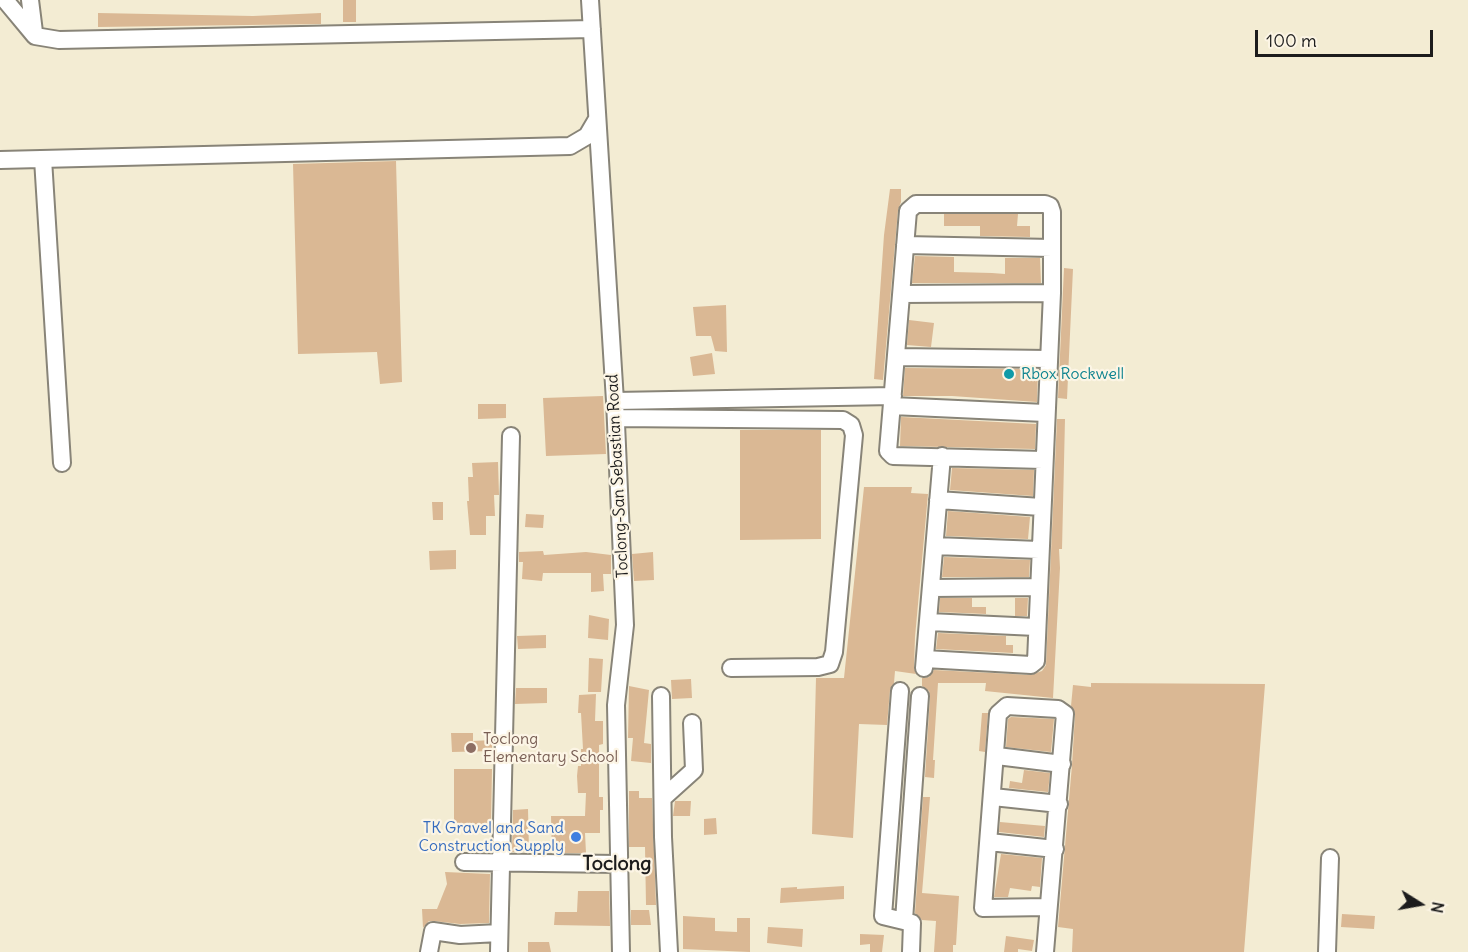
<!DOCTYPE html>
<html>
<head>
<meta charset="utf-8">
<style>
  body { margin:0 }
  #map { position:relative; width:1468px; height:952px; overflow:hidden; background:#f3ecd3; font-family:Delius,sans-serif }
  canvas { display:block }
  .north { position:absolute; left:1390px; top:874px; width:60px; height:60px; -webkit-text-stroke:4px #fcf5e5; paint-order:stroke; rotate:101deg; font-size:16px; font-weight:700; line-height:24px; text-align:center; color:#1c1c1c }
  .north::after { content:''; display:block; margin:auto; width:21px; height:27px; background:#1c1c1c; clip-path:polygon(50% 0,100% 100%,50% 72%,0 100%) }
  .scale { position:absolute; left:1255px; top:30px; width:178px; height:27px; box-sizing:border-box; border:3px solid #1c1c1c; border-top:0; padding-left:8px; font-size:18px; line-height:21px; white-space:nowrap; color:#1c1c1c; -webkit-text-stroke:4px #fcf5e5; paint-order:stroke }
</style>
</head>
<body>
<div id="map">
<canvas width="1468" height="952"></canvas>
<div class="north">N</div>
<div class="scale">100 m</div>
</div>
<script>
const g = document.querySelector('canvas').getContext('2d');
g.lineJoin = 'round';
function paint(path, color) { g.fillStyle = color; g.fill(path, 'evenodd'); }
function trace(path, color, width, dash) { g.strokeStyle = color; g.lineWidth = width; g.lineCap = dash ? 'butt' : 'round'; g.setLineDash(dash || []); g.stroke(path); }
function drawText(font, color, halo, rows, align = 'center') {
  g.font = font + ' Delius,sans-serif'; g.lineWidth = 4.5; g.setLineDash([]); g.textBaseline = 'middle'; g.strokeStyle = halo; g.fillStyle = color; for (const [text, x, y, turn = 0] of rows) {
    g.save(); g.translate(x, y); g.rotate((+turn || 0) * Math.PI / 180); g.textAlign = isNaN(turn) ? turn : align; if (halo) g.strokeText(text, 0, 0); g.fillText(text, 0, 0); g.restore();
  }
}
paint(new Path2D(`
  M343 0H356V22H343Z
  M98 13 253 16 321 13V24L98 27Z
  M396 161 402 382 380 384 377 352 298 354 293 164Z
  M890 189H901V202L898 210 883 380 874 379 884 235Z
  M944 214H1018L1017 226H1030V237L980 236V226H944Z
  M915 256 954 257V272L992 273 1005 274V258H1040L1041 283H912Z
  M1064 268 1073 269 1067 399 1058 398Z
  M726 305 727 352 715 351 711 336H696L693 307Z
  M909 320 934 323 931 347 907 345Z
  M712 353 715 374 693 376 690 357Z
  M905 368 1038 369 1037 402 952 396H903Z
  M603 396 606 454 546 456 543 398Z
  M478 404H506V418L478 419Z
  M901 417 1036 424 1035 449 900 446Z
  M1057 419H1065L1062 549H1059L1060 568 1053 698 985 691 986 683H938L933 760H935L934 778 925 777 930 697 929 691 922 686V678L929 677 934 670 1030 675 1042 671 1046 665Z
  M740 430H821V539L740 540Z
  M498 462 499 495H494L495 516H486V535H470L467 501H469L468 477H473L472 463Z
  M952 468 1034 470 1033 496 950 490Z
  M864 487H912L911 493 928 494 915 637 914 668 916 674 895 671 894 683 890 690 887 725 859 724 853 838 812 834 816 678H844Z
  M432 502H443V520H433Z
  M948 511 1030 517 1028 539 946 536Z
  M526 514 544 515 543 528 525 527Z
  M456 550V569L430 570 429 551Z
  M543 551 544 555 586 552 611 555V574H603L604 591 591 592V573H543L542 581 522 579 523 562H519V552Z
  M653 552 654 580 634 581 632 554Z
  M944 557 1030 560 1029 577H942Z
  M940 598H972V607H986V614L939 612Z
  M1015 598H1028L1027 616H1015Z
  M589 615 609 619 608 640 588 638Z
  M938 633 1006 636V645H1013V653L936 649Z
  M546 635V648L518 649 517 636Z
  M589 658 603 659 601 692H588Z
  M691 679 692 698 672 699 671 680Z
  M1091 683 1265 684 1244 952H1072L1073 929 1058 927 1072 765 1075 715 1071 706 1073 685 1091 687Z
  M629 686 649 690 644 743 651 744V763L631 761 633 738H628Z
  M516 688H547V703L515 704Z
  M596 694 595 721H603V744L599 745V797H603V810H600V833H585L586 853H552L551 816H585L586 793H578L577 776 578 766H581V749H583L581 713H578L579 695Z
  M982 713H988L985 752 979 751Z
  M1011 717 1054 719 1051 752 1006 747 1008 719Z
  M451 733H473V741L492 740V751L452 752Z
  M454 769H492L491 824 454 825Z
  M1024 770 1050 773 1048 792 1009 788 1010 781 1022 783Z
  M629 791H639V798H652L656 905H646L645 847H629Z
  M923 797H930L922 893 959 896 956 945H953V952H934L936 921 922 920 915 913Z
  M675 801H691L690 816H673Z
  M528 809 529 852H512L513 810Z
  M716 818 717 834 704 835V819Z
  M1000 822 1045 826 1044 837 999 832Z
  M1001 854 1042 858 1040 887 1032 886 1031 891 1010 888 1008 897H994Z
  M445 872 490 874 489 923 460 924 434 921H429L423 928 422 909H437L447 884Z
  M844 886V899L780 903 781 888 797 887V889Z
  M578 891H609L610 926 554 925 555 912H577Z
  M631 910H649L651 925H631Z
  M1342 914 1375 916 1374 929 1341 927Z
  M683 916 715 918V931L737 932V918H750V952L683 949Z
  M768 927 803 929 802 947 767 943Z
  M860 934 884 935 882 952H870V944L860 945Z
  M1006 936 1034 940 1032 951 1018 949V952H1004Z
  M528 942H549L551 952H528Z`), '#dab894');
const minor = new Path2D(`
  M5 0 35 36 59 40 592 29
  M30 0 34 32
  M590 0 615 401 625 625 616 705 621 952
  M43 159 62 463
  M0 160 570 146 587 136 597 119
  M905 245 1052 248
  M902 294 1052 293
  M897 357 1048 359
  M615 401 893 396
  M892 406 1045 413
  M616 418 843 420 851 425 854 435 834 652 830 664 818 667 731 668
  M938 500 1041 507
  M935 546 1039 550
  M932 588 1038 587
  M929 622 1036 627
  M925 659 1031 665 1036 661 1052 293V212L1050 206 1045 204H916L908 211 888 451 893 456 1043 460
  M924 668 942 456
  M900 691 883 916 912 923 911 952
  M661 696 663 837 669 952
  M997 756 1062 764
  M664 797 694 770 692 723
  M993 797 1059 804
  M989 842 1055 849
  M464 862 618 864
  M904 920 920 696
  M429 952 433 931 460 935 499 933
  M499 952 511 436
  M1045 952 1065 714 1058 709 1007 706 998 714 983 908 1047 907
  M1327 952 1330 858`);
trace(minor, '#888478', 20);
trace(minor, '#fff', 16);
for (const [x, y, r, color] of [
  [1009,374,6,"#0f9aa8"],
  [471,748,6,"#8d6e63"],
  [576,837,6,"#3f7fe0"]
]) { const dot = new Path2D(); dot.arc(x, y, r, 0, 2 * Math.PI); g.fillStyle = color; g.fill(dot); trace(dot, '#fcf5e5', 2); }
drawText('16px', '#0d838f', '#fcf5e5', [
  ["Rbox Rockwell",1021,374]
], 'left');
drawText('16px', '#1c1c1c', '#fcf5e5', [
  ["Toclong-San Sebastian Road",618,476,-93]
]);
drawText('16px', '#785e54', '#fcf5e5', [
  ["Toclong",483,739],
  ["Elementary School",483,757]
], 'left');
drawText('16px', '#366cbe', '#fcf5e5', [
  ["TK Gravel and Sand",564,828],
  ["Construction Supply",564,846]
], 'right');
drawText('bold 20px', '#1c1c1c', '#fcf5e5', [
  ["Toclong",617,864]
]);
</script>
</body>
</html>
